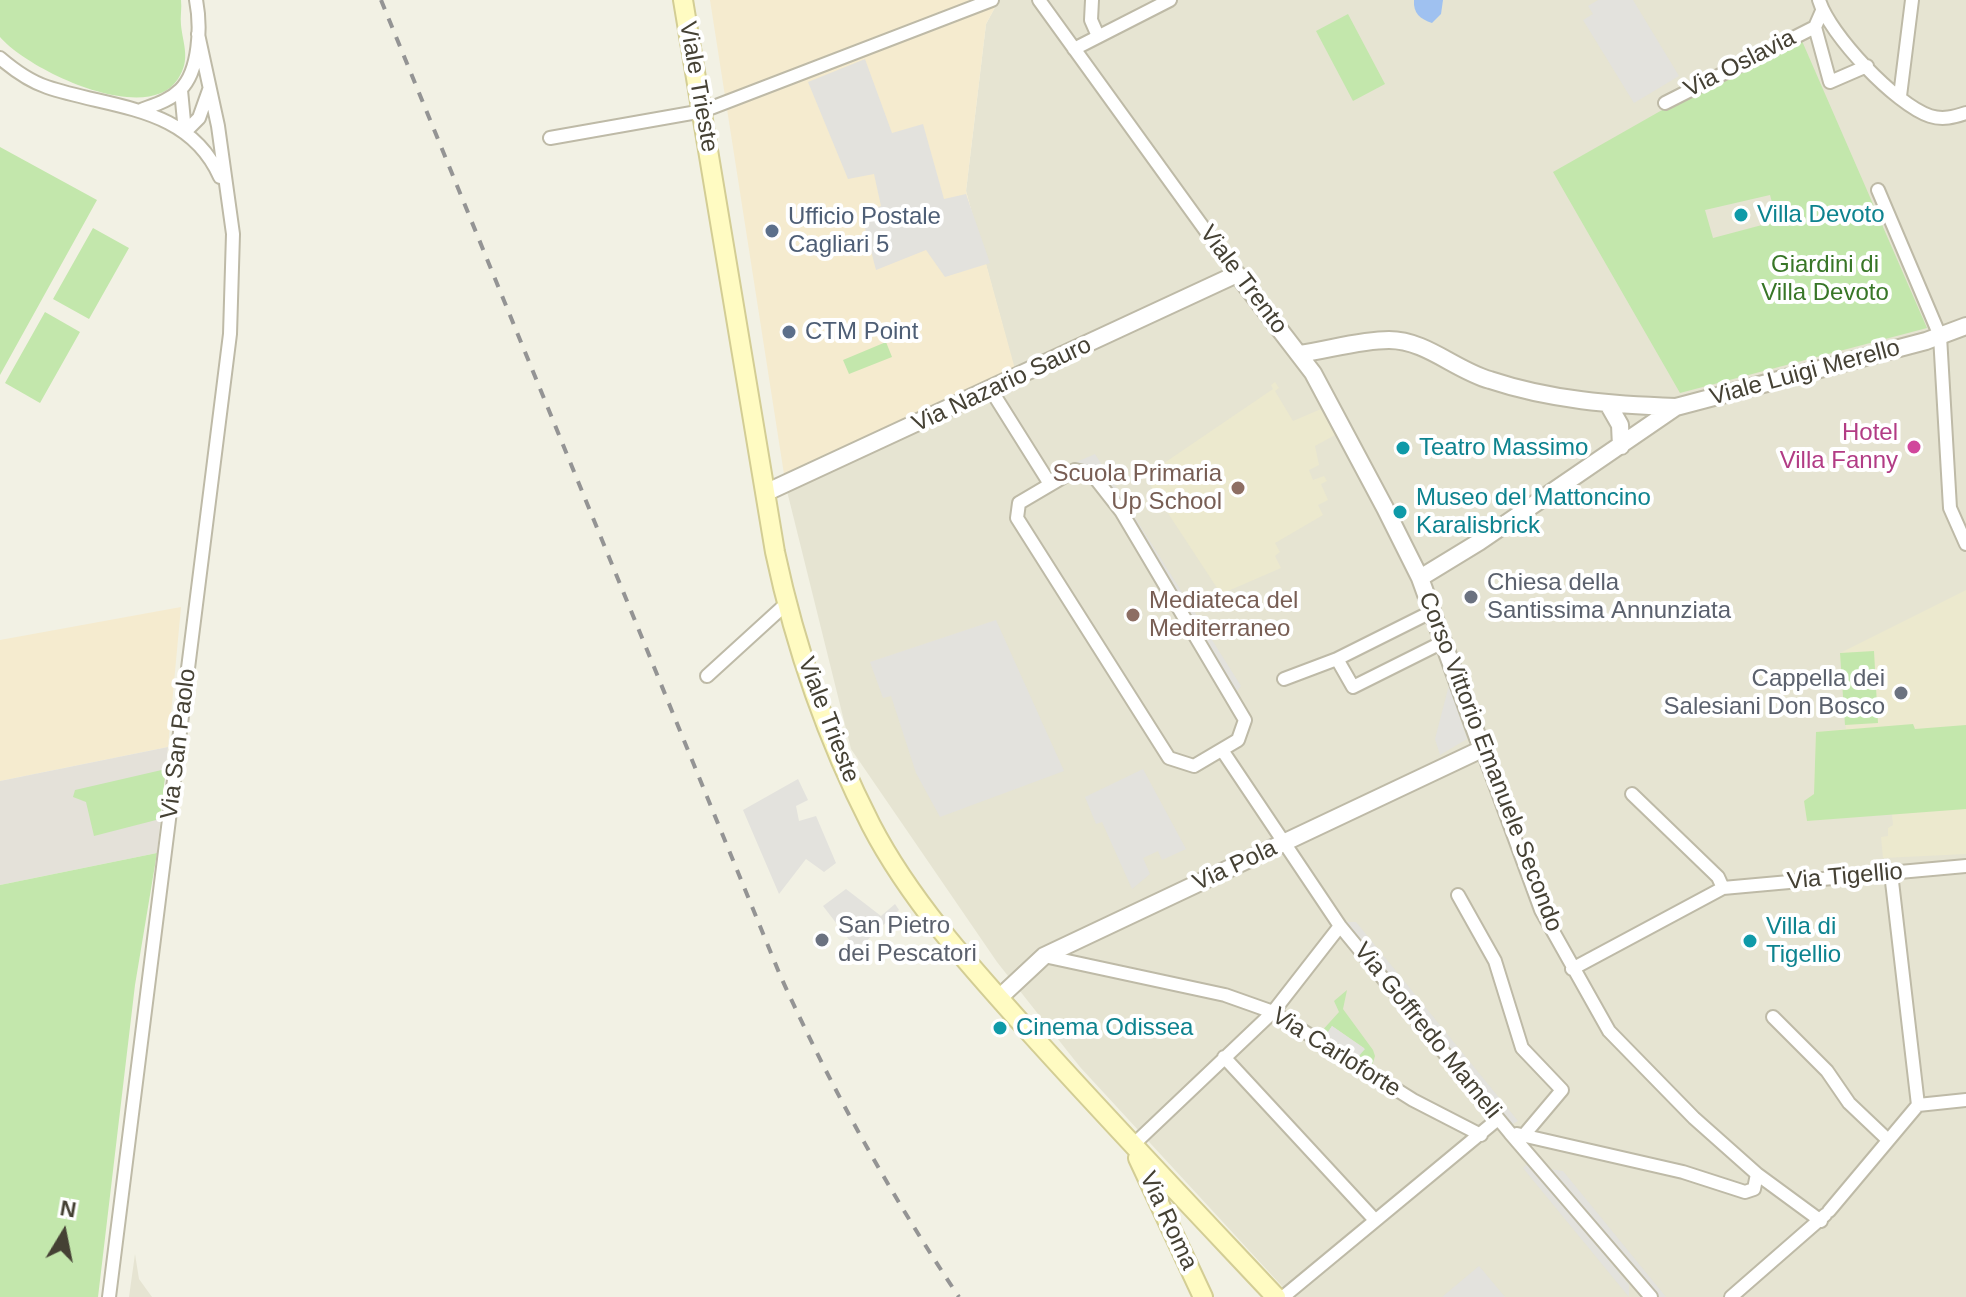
<!DOCTYPE html>
<html>
<head>
<meta charset="utf-8">
<style>
  body { margin:0 }
  #map { position:relative; width:1966px; height:1297px; overflow:hidden; background:#f2f1e4; font-family:Arial,sans-serif }
  canvas { display:block }
  .north { position:absolute; left:24px; top:1193px; width:80px; height:80px; -webkit-text-stroke:6px #fff; paint-order:stroke; rotate:10deg; font-size:22px; font-weight:700; line-height:32px; text-align:center; color:#454134 }
  .north::after { content:''; display:block; margin:auto; width:28px; height:36px; background:#454134; clip-path:polygon(50% 0,100% 100%,50% 72%,0 100%) }
</style>
</head>
<body>
<div id="map">
<canvas width="1966" height="1297"></canvas>
<div class="north">N</div>
</div>
<script>
const g = document.querySelector('canvas').getContext('2d');
g.lineJoin = 'round';
function paint(path, color) { g.fillStyle = color; g.fill(path, 'evenodd'); }
function trace(path, color, width, dash) { g.strokeStyle = color; g.lineWidth = width; g.lineCap = dash ? 'butt' : 'round'; g.setLineDash(dash || []); g.stroke(path); }
function drawText(font, color, halo, rows, align = 'center') {
  g.font = font + ' Arial,sans-serif'; g.lineWidth = 8; g.setLineDash([]); g.textBaseline = 'middle'; g.strokeStyle = halo; g.fillStyle = color; for (const [text, x, y, turn = 0] of rows) {
    g.save(); g.translate(x, y); g.rotate((+turn || 0) * Math.PI / 180); g.textAlign = isNaN(turn) ? turn : align; if (halo) g.strokeText(text, 0, 0); g.fillText(text, 0, 0); g.restore();
  }
}
paint(new Path2D(`
  M999 0H1966V1297H1292L1080 1067 997 962 851 749 786 487 1014 368 966 191 986 24Z
  M135 1254 139 1279 152 1297H129Z`), '#e6e4d2');
paint(new Path2D(`
  M710 0H999L986 24 966 191 1015 369 786 487Z
  M181 607 168 747 0 781V640Z`), '#f5ebcf');
paint(new Path2D(`
  M168 747 157 853 0 885V781Z`), '#e4e1d9');
paint(new Path2D(`
  M1275 382 1279 388 1275 391 1293 421 1321 409 1335 435 1315 446 1319 465 1309 470 1313 480 1324 476 1327 481 1321 484 1328 500 1318 505 1323 515 1275 543 1280 552 1275 556 1281 568 1221 594 1160 501 1164 499 1161 494 1157 496 1145 476 1273 389 1271 385Z
  M1966 590V854L1883 858 1881 837 1888 836V828L1893 825 1892 814 1807 821 1804 801 1814 794 1816 732 1846 729 1840 653Z`), '#ece9ce');
paint(new Path2D(`
  M0 0H181C182 8 180 17 181 25 183 45 191 59 178 79 147 127 28 70 0 37Z
  M1348 14 1385 84 1353 101 1316 31Z
  M1802 41 1927 328 1680 393 1553 172 1722 76ZM1770 195 1777 221 1713 238 1705 210Z
  M0 147 97 200 0 375Z
  M93 228 129 248 89 319 53 299Z
  M45 312 80 332 40 403 5 383Z
  M886 342 892 357 849 374 843 360Z
  M1874 651 1878 723 1845 725 1840 653Z
  M1913 724 1915 729 1966 725V809L1807 821 1804 801 1814 794 1816 732Z
  M166 769 160 819 94 836 86 802 73 797 75 790Z
  M157 853 135 985 98 1297H0V885Z
  M1347 990 1343 1009 1373 1050 1375 1056 1372 1066 1358 1057 1364 1048 1332 1026 1326 1035 1320 1033 1339 1012 1334 1001Z`), '#c3e7ac');
paint(new Path2D(`
  M1598 0H1633L1679 76 1634 103 1583 20 1593 14 1588 6Z
  M865 59 892 133 923 124 944 199 966 194 990 263 945 277 926 250 876 270 861 213 881 206 874 174 848 179 808 82Z
  M1095 454 1241 686 1235 694 1091 466 1074 463Z
  M996 620 1064 771 940 817 916 773 891 696 883 698 870 662Z
  M1449 685 1467 739 1440 755 1435 739Z
  M1143 769 1186 849 1162 860 1158 851 1143 858 1150 874 1132 889 1102 822 1096 824 1085 797Z
  M798 779 808 800 796 806 799 821 816 816 836 863 824 872 806 859 779 894 743 810Z
  M846 889 881 916 895 904 899 910 857 950 823 906Z
  M1344 922H1356L1518 1121 1509 1126Z
  M1332 1026 1365 1049 1358 1057 1326 1035Z
  M1529 1162 1629 1285V1297L1523 1168Z
  M1550 1169 1563 1171 1666 1297H1653Z
  M1479 1266 1505 1297H1442Z`), '#e3e2dd');
paint(new Path2D(`
  M1414 0H1443L1441 14 1432 23C1420 19 1413 13 1414 0Z`), '#9fc1f0');
const minor = new Path2D(`
  M1039 0 1237 274
  M1092 0 1091 20 1098 36
  M1819 0C1829 34 1896 105 1930 116 1943 120 1954 117 1966 113
  M1815 27 1830 82 1867 66
  M1074 49 1170 0
  M0 58C14 70 29 81 47 87 112 109 188 105 220 177
  M181 90 185 132
  M1900 96 1912 0
  M1665 103 1815 27 1822 11
  M141 110C154 105 169 101 180 90 200 71 201 25 196 0
  M185 132 199 118 209 90
  M550 138 703 111 992 0
  M1878 190 1940 336 1950 508 1966 544
  M991 390 1050 484
  M1075 470 1092 474 1121 511 1245 720 1238 740 1194 766 1169 758 1017 518 1019 503Z
  M1433 611 1337 659 1353 687 1443 642
  M707 676 786 604
  M1284 679 1337 659
  M1482 749 1541 910 1609 1031 1694 1118 1757 1174 1821 1221
  M1222 750 1340 926 1510 1133 1651 1297
  M1632 794 1718 877 1723 888
  M1891 873 1918 1105
  M1458 895 1495 961 1522 1048 1562 1090 1524 1135
  M1044 956 1225 995 1273 1012 1413 1100 1481 1135
  M1572 969 1723 888 1966 866
  M1773 1017 1827 1071 1849 1103 1888 1140
  M1224 1057 1374 1219
  M1517 1134 1683 1172 1745 1192 1754 1189 1757 1174
  M1133 1145 1273 1012 1340 926
  M1829 1211 1918 1105 1966 1100
  M109 1297 230 334 233 234 218 126 198 34
  M1283 1297 1498 1119
  M1731 1297 1825 1215`);
const tertiary = new Path2D(`
  M1299 354C1328 350 1360 340 1389 340 1426 340 1455 370 1490 380 1550 400 1613 405 1676 407
  M1608 404 1620 425 1621 446
  M765 493 1237 274 1313 373 1385 508 1420 578 1482 749 1044 956 999 998
  M1420 578 1479 542 1676 407 1926 341 1966 326`);
const secondary = new Path2D(`
  M683 0 775 552C795 646 827 739 871 825 913 906 980 977 1041 1045 1118 1130 1197 1213 1276 1297
  M1138 1158 1203 1297`);
trace(minor, '#bebaa7', 16);
trace(tertiary, '#bebaa7', 20);
trace(secondary, '#d3cd94', 22);
trace(minor, '#fff', 12);
trace(tertiary, '#fff', 16);
trace(secondary, '#fffbc2', 18);
trace(new Path2D(`
  M381 0 780 975C831 1088 890 1194 959 1297`), '#949494', 4, [10, 10]);
for (const [x, y, r, color] of [
  [1741,215,8,"#0f9aa8"],
  [772,231,8,"#5c6f8a"],
  [789,332,8,"#5c6f8a"],
  [1914,447,8,"#d1479c"],
  [1403,448,8,"#0f9aa8"],
  [1238,488,8,"#8d6e63"],
  [1400,512,8,"#0f9aa8"],
  [1471,597,8,"#6b7280"],
  [1133,615,8,"#8d6e63"],
  [1901,693,8,"#6b7280"],
  [822,940,8,"#6b7280"],
  [1750,941,8,"#0f9aa8"],
  [1000,1028,8,"#0f9aa8"]
]) { const dot = new Path2D(); dot.arc(x, y, r, 0, 2 * Math.PI); g.fillStyle = color; g.fill(dot); trace(dot, '#fff', 3); }
drawText('24px', '#454134', '#fff', [
  ["Via Oslavia",1740,64,-27],
  ["Viale Trieste",698,87,80],
  ["Viale Trento",1243,280,53],
  ["Viale Luigi Merello",1805,373,-15],
  ["Via Nazario Sauro",1002,385,-25],
  ["Viale Trieste",828,720,69],
  ["Via San Paolo",179,744,-83],
  ["Corso Vittorio Emanuele Secondo",1490,762,69],
  ["Via Pola",1235,866,-25],
  ["Via Tigellio",1845,877,-5],
  ["Via Goffredo Mameli",1427,1031,51],
  ["Via Carloforte",1336,1053,32],
  ["Via Roma",1168,1221,65]
]);
drawText('24px', '#0d838f', '#fff', [
  ["Villa Devoto",1757,215],
  ["Teatro Massimo",1419,448],
  ["Museo del Mattoncino",1416,498],
  ["Karalisbrick",1416,526],
  ["Villa di",1766,927],
  ["Tigellio",1766,955],
  ["Cinema Odissea",1016,1028]
], 'left');
drawText('24px', '#4e5e75', '#fff', [
  ["Ufficio Postale",788,217],
  ["Cagliari 5",788,245],
  ["CTM Point",805,332]
], 'left');
drawText('24px', '#387627', '#fff', [
  ["Giardini di",1825,265],
  ["Villa Devoto",1825,293]
]);
drawText('24px', '#b23c85', '#fff', [
  ["Hotel",1898,433],
  ["Villa Fanny",1898,461]
], 'right');
drawText('24px', '#785e54', '#fff', [
  ["Scuola Primaria",1222,474],
  ["Up School",1222,502],
  ["Mediateca del",1149,601,"left"],
  ["Mediterraneo",1149,629,"left"]
], 'right');
drawText('24px', '#5b616d', '#fff', [
  ["Chiesa della",1487,583],
  ["Santissima Annunziata",1487,611],
  ["Cappella dei",1885,679,"right"],
  ["Salesiani Don Bosco",1885,707,"right"],
  ["San Pietro",838,926],
  ["dei Pescatori",838,954]
], 'left');
</script>
</body>
</html>
